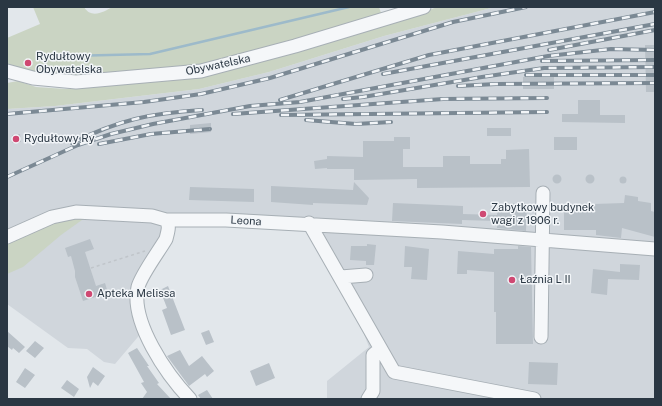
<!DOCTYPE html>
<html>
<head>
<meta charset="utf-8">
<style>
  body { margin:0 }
  #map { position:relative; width:662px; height:406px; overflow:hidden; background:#e2e7eb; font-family:"Public Sans",sans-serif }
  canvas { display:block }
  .frame { position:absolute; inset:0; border:8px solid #2a3743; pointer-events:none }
</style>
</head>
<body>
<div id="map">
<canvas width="662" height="406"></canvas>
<div class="frame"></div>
</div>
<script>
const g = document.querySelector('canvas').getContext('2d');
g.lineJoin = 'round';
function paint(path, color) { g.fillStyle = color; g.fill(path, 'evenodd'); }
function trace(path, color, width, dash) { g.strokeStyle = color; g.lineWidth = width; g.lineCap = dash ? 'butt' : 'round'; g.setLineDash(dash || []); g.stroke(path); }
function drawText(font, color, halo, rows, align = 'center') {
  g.font = font + ' "Public Sans",sans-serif'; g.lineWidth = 3; g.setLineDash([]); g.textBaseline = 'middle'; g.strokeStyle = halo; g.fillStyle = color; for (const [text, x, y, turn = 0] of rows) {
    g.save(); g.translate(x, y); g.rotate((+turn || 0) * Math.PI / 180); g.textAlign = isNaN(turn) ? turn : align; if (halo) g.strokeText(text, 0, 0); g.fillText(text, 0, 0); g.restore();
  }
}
paint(new Path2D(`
  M495 7H655V399H327V381L369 347 342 278 309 223H168L139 284 143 331 115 364 104 362 87 349 68 348 7 304V109L55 106 199 89 269 72 384 36Z`), '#d0d6dc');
paint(new Path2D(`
  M33 7H84C91 19 104 12 112 7H379L383 19 249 59 120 79 7 71V38L40 24Z
  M438 7H495L384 36 269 72 199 89 55 106 7 109V83L18 81 36 87 66 89 159 79 347 35Z
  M89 215 61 235 23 267 7 274V241L51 221Z`), '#cad4c3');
trace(new Path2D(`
  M68 56 150 54 349 7`), '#9dbaca', 2.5);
paint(new Path2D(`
  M645 45H655V92H646Z
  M523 77H554V89H523Z
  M578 100H600V115H625V123L562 122V114H578Z
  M211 123V132L190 134V125Z
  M487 128H511V136H487Z
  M20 134 21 142 12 143V135Z
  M394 137H410V149H403V167H443V156H470V164H501V159H506V150L529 149 530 187 417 188V179L354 180V169H327V168L315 169 314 161 327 159V156L363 157V141H394Z
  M554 137H577V150H554Z
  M585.5 179a4.5 4.5 0 1 1 9 0a4.5 4.5 0 1 1-9 0Z
  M552.5 179a4.5 4.5 0 1 1 9 0a4.5 4.5 0 1 1-9 0Z
  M619.5 180a3.5 3.5 0 1 1 7 0a3.5 3.5 0 1 1-7 0Z
  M354 182 369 198 367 205 313 203V205L271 202V186L353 190Z
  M190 187 254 189V202L189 200Z
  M625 195 638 197V201L651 203V211L655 212V237L622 228 621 238 596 235V230H564V205L624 203Z
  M393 203 463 206V214L497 215 498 204 527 203 526 231 497 228V221L462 220V224L392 221Z
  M90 239 94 249 85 252 96 286 105 283 108 293 83 301 75 277V271L71 256 68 257 65 248Z
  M367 244 376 245 374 265H366V261L350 260 351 246H367Z
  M405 246 429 249 427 280 411 279 412 267H404Z
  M518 246 531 247 533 344H496V312H494V272L467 270V274H457L458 251 494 254V249H518Z
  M620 264 640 265 639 280 608 279 607 295 591 293 593 269 620 272Z
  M168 286 185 330 171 335 162 310 167 308 160 290Z
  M209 330 214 342 206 345 201 333Z
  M7 331 25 347 19 353 13 348 12 350 7 346Z
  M35 341 44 348 35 358 26 351Z
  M137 348 149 366H147L159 383 157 384 171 399H142L147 392 141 383 144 382 128 353Z
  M180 350 189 366 202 356 214 371 207 377 205 374 189 386 167 356Z
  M529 362 558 363 557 385 528 384Z
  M269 363 275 378 256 386 250 371Z
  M93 367 105 376 98 386 93 382 90 388 87 377Z
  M25 368 35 375 25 388 16 382Z
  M67 380 79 389 74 397 61 388Z
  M207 390 213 399H201L198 395Z`), '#b9c1c8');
const minor = new Path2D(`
  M7 71 33 78 76 82 201 71 295 46 424 7
  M166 220C170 226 168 231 166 239 159 251 141 275 138 287 130 322 167 375 190 399
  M309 223 394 372 534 399
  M7 237 52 217 76 212 152 216 166 220H226L442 232 655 249
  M341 277 366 275
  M541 337 543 193
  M368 399 373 391V355L380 349`);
trace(minor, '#a7afb5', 15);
trace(new Path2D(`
  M91 268 145 251`), '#c0c5ca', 1.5, [3, 3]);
trace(minor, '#f5f7f9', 13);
const rail = new Path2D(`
  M549 50 655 30
  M542 61 655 60
  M383 74 655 24
  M526 75H655
  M458 86 496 84 655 83
  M343 99 363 97 482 77 544 68 655 67
  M280 100 429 55 655 12
  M7 114 144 102 201 94 270 78 453 22 526 7
  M233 114 443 99 547 98
  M281 115 547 112
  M306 120 356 124 391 122
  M72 143C119 120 150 113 202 110
  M99 144 151 134 210 129
  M7 177 78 145 111 134 153 124 250 106 300 102 548 56 611 49 655 50`);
trace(rail, '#7b8994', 4);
trace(rail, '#f2f5f8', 2.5, [8]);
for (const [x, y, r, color] of [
  [28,63,4,"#cf4872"],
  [16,139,4,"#cf4872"],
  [483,214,4,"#cf4872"],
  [512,280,4,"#cf4872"],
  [89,294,4,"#cf4872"]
]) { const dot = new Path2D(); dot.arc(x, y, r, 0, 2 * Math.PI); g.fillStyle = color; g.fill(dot); trace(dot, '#f2f5f8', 1.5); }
drawText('11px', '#2a3743', '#f2f5f8', [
  ["Rydułtowy",36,57],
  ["Obywatelska",36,70],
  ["Rydułtowy Ry",24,139],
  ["Zabytkowy budynek",491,208],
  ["wagi z 1906 r.",491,221],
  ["Łaźnia L II",520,280],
  ["Apteka Melissa",97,294]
], 'left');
drawText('11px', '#2a3743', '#f2f5f8', [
  ["Obywatelska",218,65,-12],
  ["Leona",246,221,3]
]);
</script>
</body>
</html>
